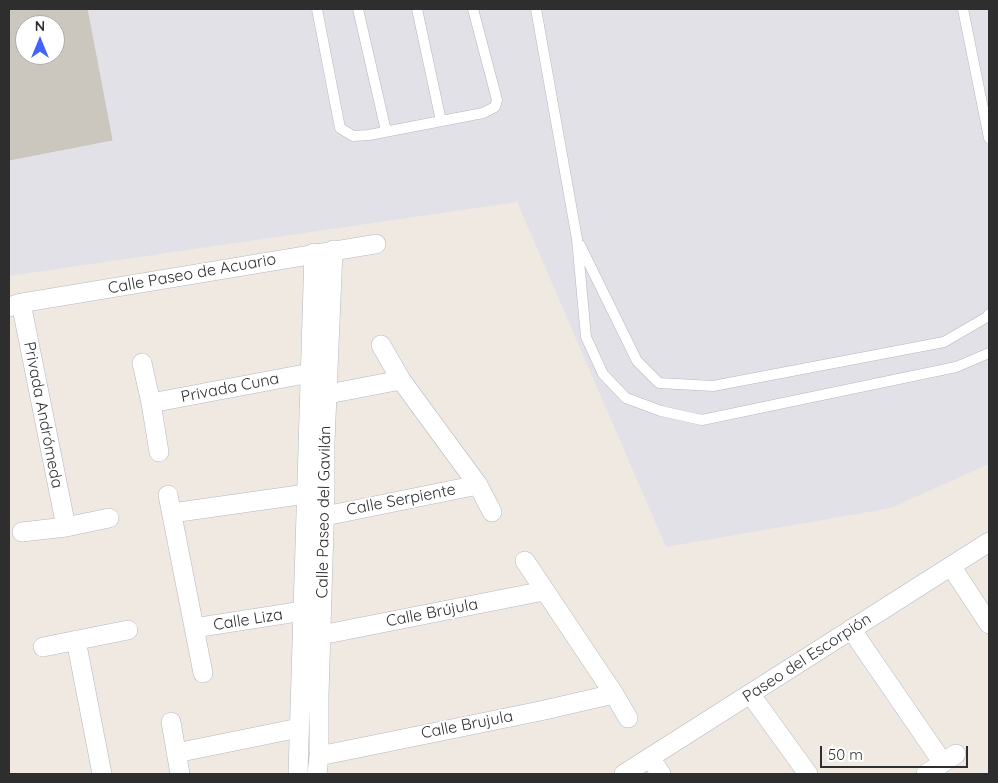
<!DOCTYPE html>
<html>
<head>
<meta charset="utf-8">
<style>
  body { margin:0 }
  #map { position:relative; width:998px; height:783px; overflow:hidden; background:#efe9e1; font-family:Quicksand,sans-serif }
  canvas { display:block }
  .frame { position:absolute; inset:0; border:10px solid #2e2e2e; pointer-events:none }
  .north { position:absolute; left:15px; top:15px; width:50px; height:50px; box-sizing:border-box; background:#fff; border:1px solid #ababab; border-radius:50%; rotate:0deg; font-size:14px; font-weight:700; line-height:20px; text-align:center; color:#2e2e2e }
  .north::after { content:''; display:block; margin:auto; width:18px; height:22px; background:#4264fb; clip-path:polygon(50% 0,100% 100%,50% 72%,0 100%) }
  .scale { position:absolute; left:820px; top:746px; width:148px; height:22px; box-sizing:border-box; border:2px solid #2e2e2e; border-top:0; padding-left:6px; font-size:15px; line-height:18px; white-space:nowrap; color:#2e2e2e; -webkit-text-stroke:4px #fff; paint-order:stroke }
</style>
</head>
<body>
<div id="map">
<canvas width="998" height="783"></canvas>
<div class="frame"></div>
<div class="north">N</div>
<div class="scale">50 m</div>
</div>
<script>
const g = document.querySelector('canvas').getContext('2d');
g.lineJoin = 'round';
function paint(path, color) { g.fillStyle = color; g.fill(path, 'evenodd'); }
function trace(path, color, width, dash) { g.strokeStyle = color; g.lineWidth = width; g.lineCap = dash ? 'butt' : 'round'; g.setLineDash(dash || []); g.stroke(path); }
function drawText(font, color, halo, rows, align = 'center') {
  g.font = font + ' Quicksand,sans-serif'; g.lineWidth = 4; g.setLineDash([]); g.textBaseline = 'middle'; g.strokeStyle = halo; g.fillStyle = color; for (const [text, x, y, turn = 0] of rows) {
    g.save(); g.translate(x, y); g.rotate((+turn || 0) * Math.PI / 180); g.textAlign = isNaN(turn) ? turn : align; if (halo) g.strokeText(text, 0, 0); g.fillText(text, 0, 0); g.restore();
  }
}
paint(new Path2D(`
  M9 9H989V464L891 508 666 547 517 202 9 276ZM25 25H55V55H25Z`), '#e3e1e8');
const building = new Path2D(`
  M9 9H87L112 140 9 160ZM25 25H55V55H25Z`);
paint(building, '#cbc7bf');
trace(building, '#cbc5ba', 1);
const service = new Path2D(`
  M317 9 340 128 353 136 369 135 483 113 495 107 497 100 473 9
  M358 9 386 131
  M417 9 441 121
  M536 9 577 239 586 337 603 374 626 398 661 411 702 420 956 367 989 353
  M963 9 989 138
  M580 245 637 361 659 383 713 386 944 342 987 317 989 314`);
const minor = new Path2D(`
  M21 303 66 527
  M9 307 21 303 376 244
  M381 345 401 380 478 485 492 512
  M142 363 151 403 159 452
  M328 394 401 380
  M151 403 310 373
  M168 495 203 673
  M172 513 306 494H317
  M325 516 478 485
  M22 532 66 527 109 518
  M525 561 614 694 628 718
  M951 566 989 624
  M194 628 303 611
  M851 629 943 763
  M321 635 544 591
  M76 640 102 774
  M43 647 128 630
  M751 695 808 774
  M171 722 180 774
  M176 753 299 728
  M319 756 540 711 614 694
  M650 758 661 774
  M298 774 314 253
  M317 774 319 756V695L325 494V442L333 250
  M624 774 989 542
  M926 774 956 754`);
trace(service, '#b4b7c1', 11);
trace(minor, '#b4b7c1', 20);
trace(service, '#fff', 10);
trace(minor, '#fff', 19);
drawText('16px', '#2e2e2e', '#fff', [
  ["Calle Paseo de Acuario",192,274,-10],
  ["Privada Cuna",230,388,-11],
  ["Privada Andrómeda",43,415,79],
  ["Calle Serpiente",401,500,-11],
  ["Calle Paseo del Gavilán",324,512,-89],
  ["Calle Brújula",432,613,-11],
  ["Calle Liza",248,620,-9],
  ["Paseo del Escorpión",807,658,-33],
  ["Calle Brujula",467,725,-11]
]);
</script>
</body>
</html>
